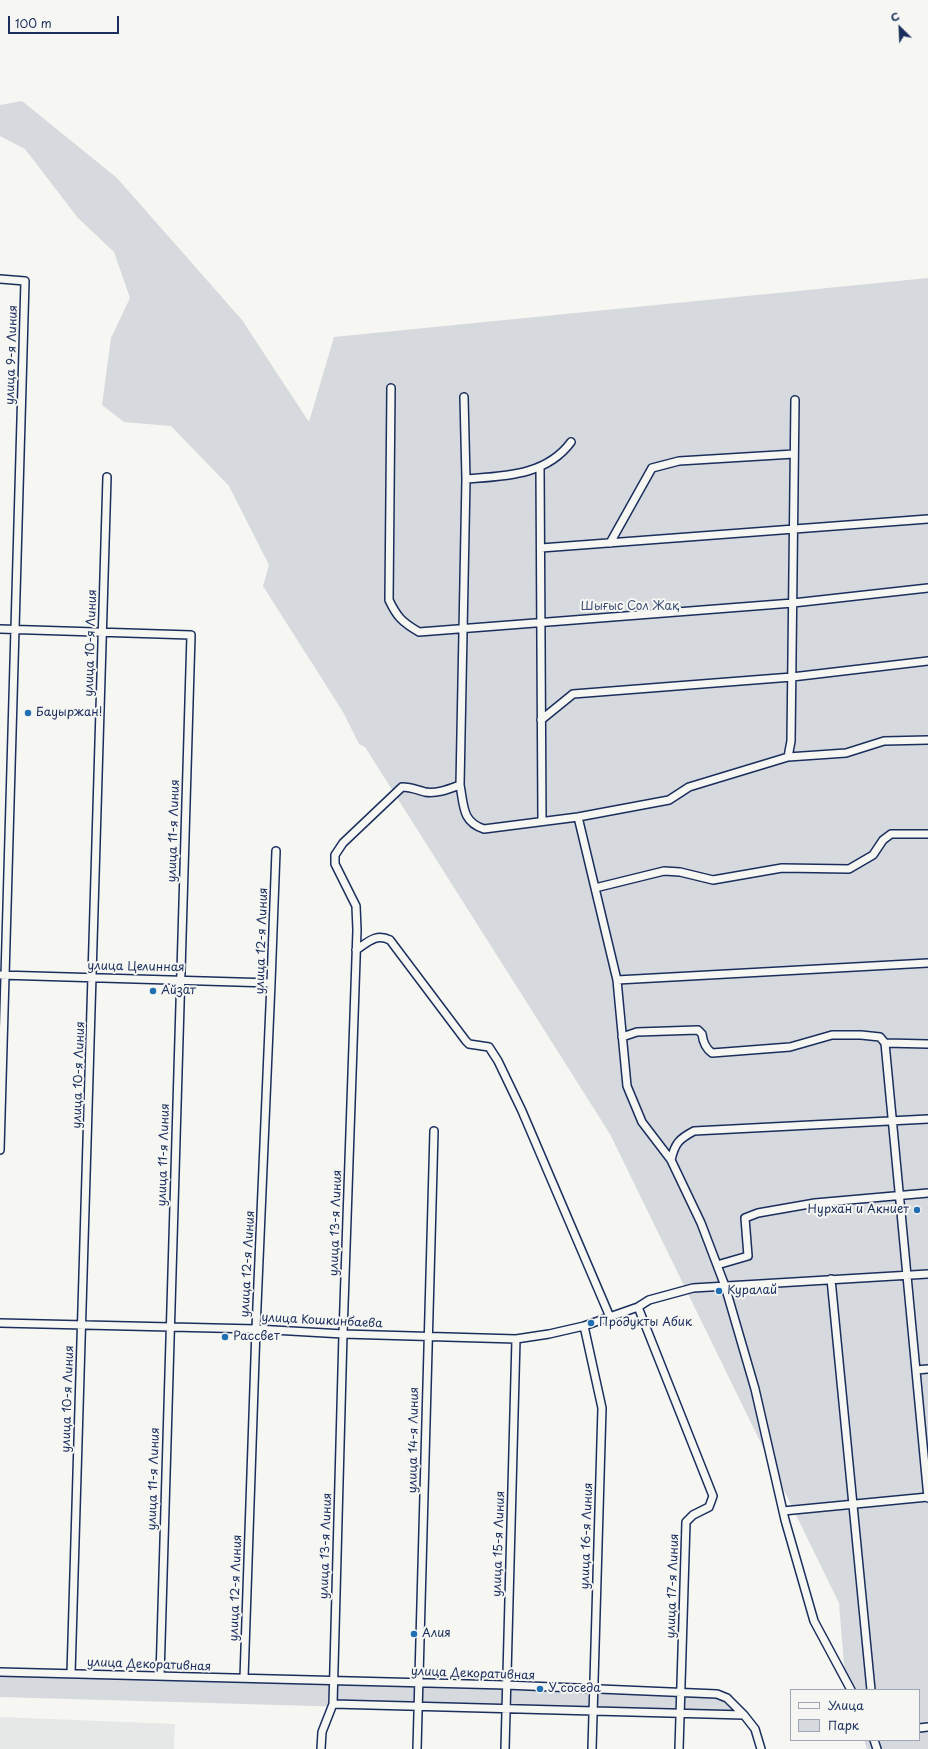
<!DOCTYPE html>
<html>
<head>
<meta charset="utf-8">
<style>
  body { margin:0 }
  #map { position:relative; width:928px; height:1749px; overflow:hidden; background:#f6f6f2; font-family:"Playpen Sans",sans-serif }
  canvas { display:block }
  .legend { position:absolute; left:790px; top:1689px; width:130px; height:52px; box-sizing:border-box; background:#f6f6f2; border:1px solid #9ea6b7; margin:0; padding:5px 7px; list-style:none; font-size:12px; color:#1b2f5e }
  .legend li { display:flex; align-items:center; gap:8px; height:20px }
  .legend b { width:20px; border:1px solid #9ea6b7 }
  .north { position:absolute; left:880px; top:8px; width:40px; height:40px; -webkit-text-stroke:3px #f6f6f2; paint-order:stroke; rotate:336deg; font-size:11px; font-weight:700; line-height:16px; text-align:center; color:#1b2f5e }
  .north::after { content:''; display:block; margin:auto; width:14px; height:18px; background:#1b2f5e; clip-path:polygon(50% 0,100% 100%,50% 72%,0 100%) }
  .scale { position:absolute; left:8px; top:16px; width:111px; height:18px; box-sizing:border-box; border:2px solid #1b2f5e; border-top:0; padding-left:5px; font-size:12px; line-height:14px; white-space:nowrap; color:#1b2f5e; -webkit-text-stroke:3px #f6f6f2; paint-order:stroke }
</style>
</head>
<body>
<div id="map">
<canvas width="928" height="1749"></canvas>
<ul class="legend">
<li><b style="height:5px;background:#f6f6f2"></b>Улица</li>
<li><b style="height:11px;background:#d6d9dd"></b>Парк</li>
</ul>
<div class="north">С</div>
<div class="scale">100 m</div>
</div>
<script>
const g = document.querySelector('canvas').getContext('2d');
g.lineJoin = 'round';
function paint(path, color) { g.fillStyle = color; g.fill(path, 'evenodd'); }
function trace(path, color, width, dash) { g.strokeStyle = color; g.lineWidth = width; g.lineCap = dash ? 'butt' : 'round'; g.setLineDash(dash || []); g.stroke(path); }
function drawText(font, color, halo, rows, align = 'center') {
  g.font = font + ' "Playpen Sans",sans-serif'; g.lineWidth = 4; g.setLineDash([]); g.textBaseline = 'middle'; g.strokeStyle = halo; g.fillStyle = color; for (const [text, x, y, turn = 0] of rows) {
    g.save(); g.translate(x, y); g.rotate((+turn || 0) * Math.PI / 180); g.textAlign = isNaN(turn) ? turn : align; if (halo) g.strokeText(text, 0, 0); g.fillText(text, 0, 0); g.restore();
  }
}
paint(new Path2D(`
  M0 1717 175 1724 174 1749H0Z`), '#e6e7e7');
paint(new Path2D(`
  M22 101 117 178 242 320 309 422 334 337 928 278V1749H867L864 1740H919V1690H846L839 1603 610 1134 365 747 359 744 343 712 263 586 269 565 229 486 171 426 124 422 102 405 111 338 130 298 114 252 78 218 25 149 0 136V105Z
  M0 1675 732 1694 735 1718 0 1697Z`), '#d6d9dd');
const minor = new Path2D(`
  M0 279 25 281 0 1150
  M391 388 389 600C397 617 402 622 419 632L793 603 928 588
  M464 397 466 479 460 785C464 806 462 822 484 829L578 817 669 800 689 787 788 757 846 753 884 741 928 740
  M540 467 542 820
  M466 479C504 476 546 476 571 442
  M610 543 652 468 679 461 794 454
  M541 548 928 519
  M0 629 191 635 160 1676
  M541 720 573 694 792 677 928 661
  M788 757 791 741 795 400
  M578 817 617 980 627 1086 642 1122 671 1160 701 1223 725 1286 755 1389 785 1520 814 1621 851 1690
  M595 888 664 871 680 872 713 880 782 868 849 869 873 855 883 840 891 834H928
  M356 950C368 942 376 933 390 940L466 1041 469 1044 489 1047 498 1061 522 1111 610 1317
  M0 975 271 983
  M617 980 928 963
  M622 1037 637 1032 698 1030 702 1034C703 1042 705 1048 712 1053L790 1047 832 1035H861L880 1037 885 1043 928 1044
  M885 1043 928 1498
  M671 1160C675 1143 679 1139 694 1131L928 1119
  M717 1265 748 1256 745 1218 758 1213 815 1203 928 1193
  M831 1279 871 1690
  M638 1307 713 1496 709 1507 693 1515 686 1522 679 1749
  M0 1323 256 1329 343 1334 516 1339 549 1334 584 1326 638 1307 649 1300 693 1288 928 1274
  M584 1326 602 1408 592 1749
  M916 1370 928 1369
  M783 1511 928 1497
  M0 1672 506 1685 717 1694 727 1698 744 1715 333 1704
  M71 1674 107 477
  M244 1678 256 1329 271 983 276 851
  M744 1715 755 1729 761 1749
  M919 1728 928 1727
  M874 1740 877 1749
  M321 1749 322 1732 333 1704 343 1334 357 930 356 906 335 864V855L343 843 402 787C411 787 417 790 425 792 437 794 449 789 460 785
  M417 1749 434 1131
  M505 1749 516 1339`);
trace(minor, '#1b2f5e', 10);
trace(minor, '#f6f6f2', 7);
for (const [x, y, r, color] of [
  [28,713,4,"#1f6fb2"],
  [153,991,4,"#1f6fb2"],
  [917,1210,4,"#1f6fb2"],
  [719,1291,4,"#1f6fb2"],
  [591,1323,4,"#1f6fb2"],
  [225,1337,4,"#1f6fb2"],
  [414,1634,4,"#1f6fb2"],
  [540,1689,4,"#1f6fb2"]
]) { const dot = new Path2D(); dot.arc(x, y, r, 0, 2 * Math.PI); g.fillStyle = color; g.fill(dot); trace(dot, '#f6f6f2', 1.5); }
drawText('12px', '#1b2f5e', '#f6f6f2', [
  ["улица 9-я Линия",12,355,-88],
  ["улица 10-я Линия",91,643,-88],
  ["улица 11-я Линия",174,831,-88],
  ["улица 12-я Линия",262,941,-88],
  ["улица Целинная",136,967,1],
  ["улица 10-я Линия",79,1075,-88],
  ["улица 11-я Линия",164,1155,-88],
  ["улица 13-я Линия",336,1223,-88],
  ["улица 12-я Линия",248,1264,-87],
  ["улица Кошкинбаева",322,1321,3],
  ["улица 10-я Линия",68,1399,-88],
  ["улица 14-я Линия",414,1440,-89],
  ["улица 11-я Линия",154,1479,-88],
  ["улица 16-я Линия",587,1536,-88],
  ["улица 15-я Линия",499,1544,-88],
  ["улица 13-я Линия",326,1546,-88],
  ["улица 17-я Линия",673,1586,-88],
  ["улица 12-я Линия",236,1588,-88],
  ["улица Декоративная",149,1665,2],
  ["улица Декоративная",473,1674,2]
]);
drawText('12px', '#405177', '#f6f6f2', [
  ["Шығыс Сол Жақ",630,607]
]);
drawText('12px', '#1b2f5e', '#f6f6f2', [
  ["Бауыржан!",36,713],
  ["Айзат",161,991],
  ["Нурхан и Акниет",909,1210,"right"],
  ["Куралай",727,1291],
  ["Продукты Абик",599,1323],
  ["Рассвет",233,1337],
  ["Алия",422,1634],
  ["У соседа",548,1689]
], 'left');
</script>
</body>
</html>
